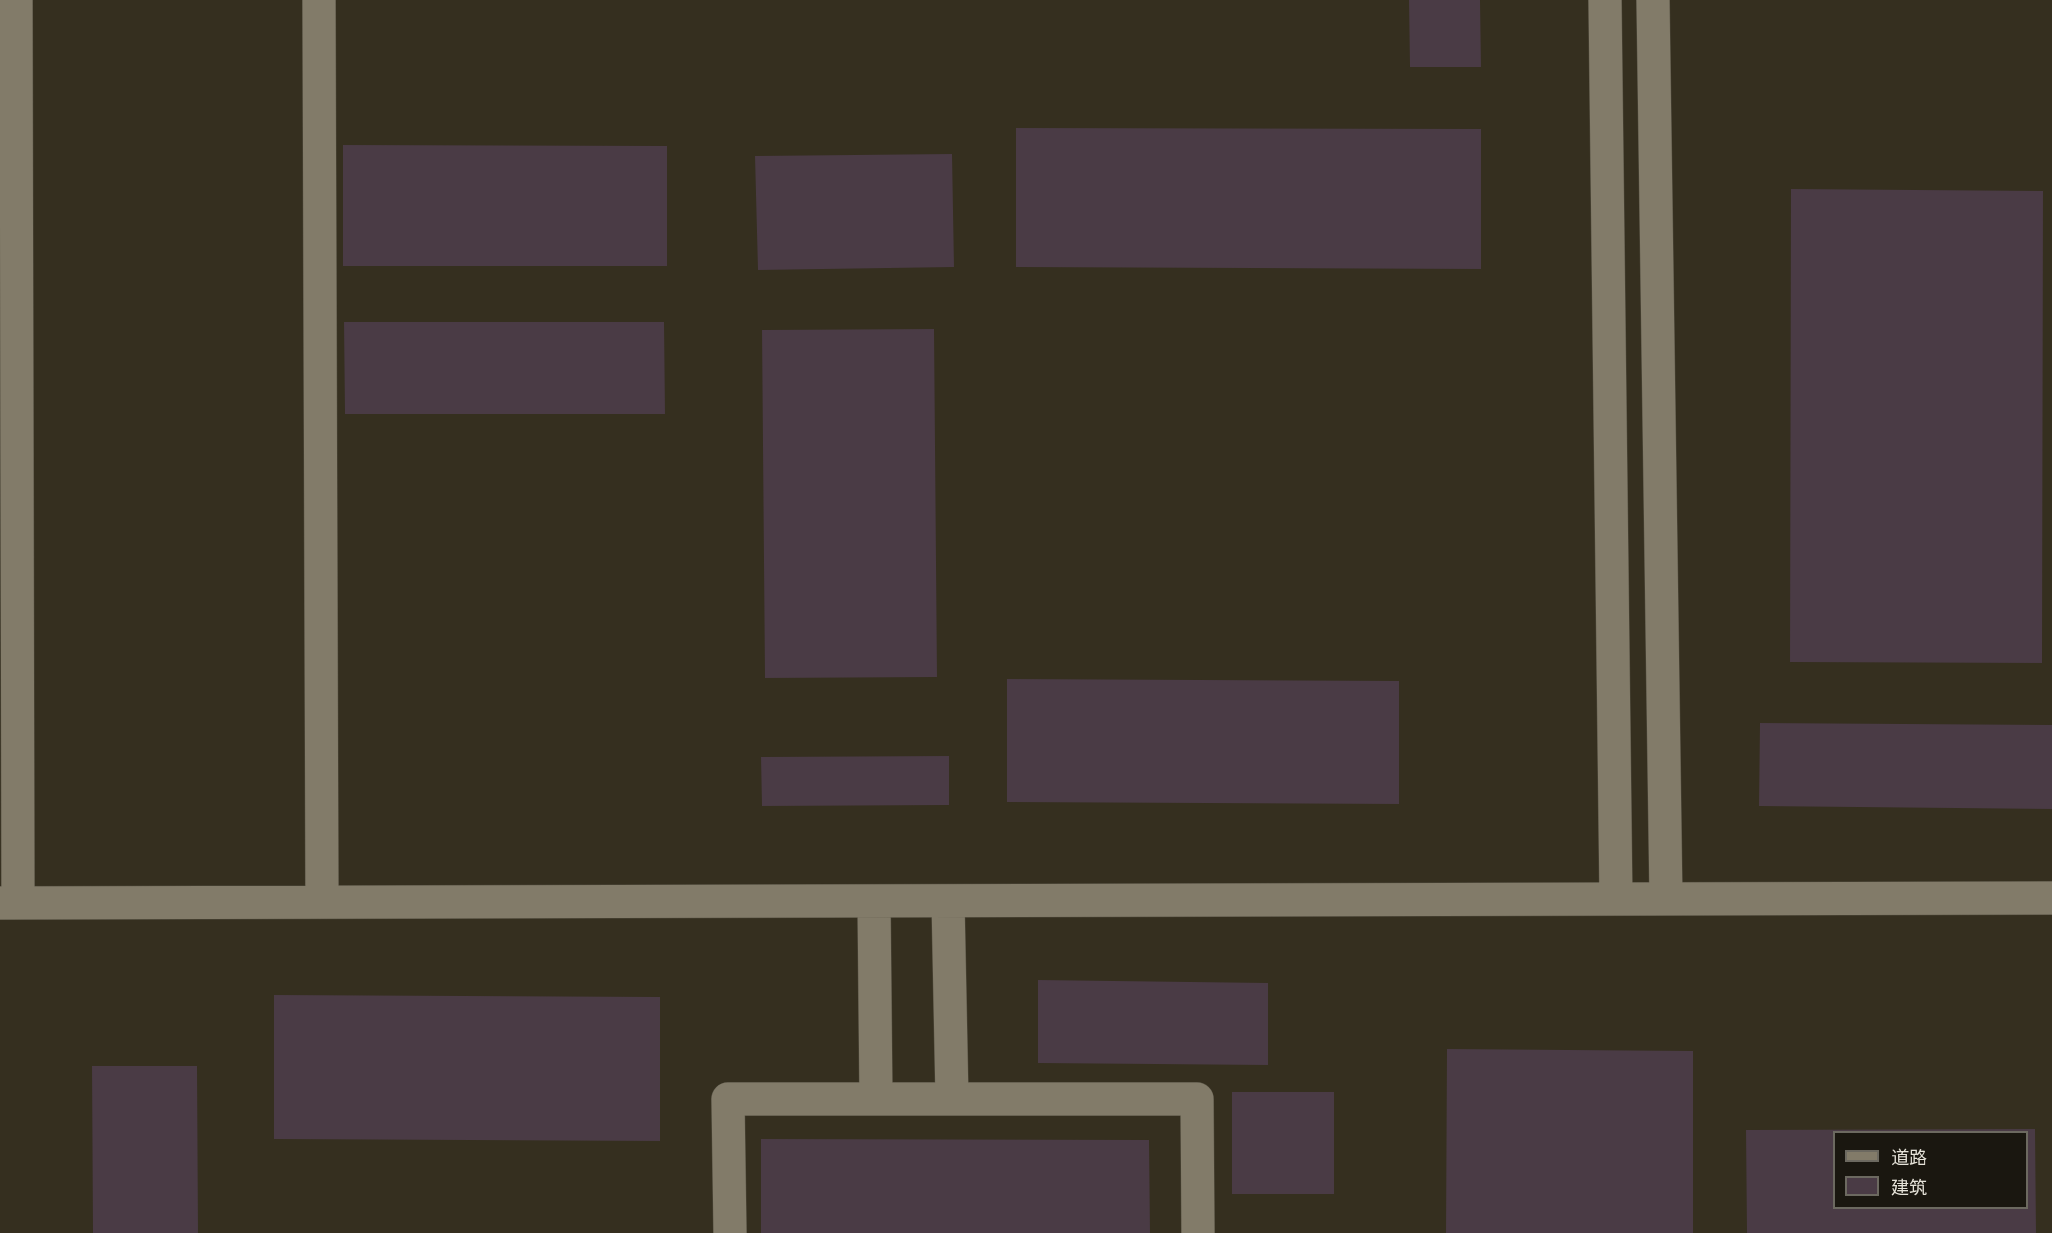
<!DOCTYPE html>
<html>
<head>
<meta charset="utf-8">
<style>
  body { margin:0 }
  #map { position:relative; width:2052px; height:1233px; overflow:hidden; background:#352f1f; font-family:Lato,"Noto Sans SC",sans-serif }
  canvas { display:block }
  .legend { position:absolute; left:1833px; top:1131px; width:195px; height:78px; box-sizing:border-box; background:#1a1710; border:2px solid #6c6960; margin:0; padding:8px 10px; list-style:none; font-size:18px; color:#e6e3d9 }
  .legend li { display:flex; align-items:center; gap:12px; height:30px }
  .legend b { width:30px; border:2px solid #6c6960 }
</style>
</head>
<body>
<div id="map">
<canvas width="2052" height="1233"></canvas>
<ul class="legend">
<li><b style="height:8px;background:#827b69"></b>道路</li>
<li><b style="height:16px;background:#4a3b45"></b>建筑</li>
</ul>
</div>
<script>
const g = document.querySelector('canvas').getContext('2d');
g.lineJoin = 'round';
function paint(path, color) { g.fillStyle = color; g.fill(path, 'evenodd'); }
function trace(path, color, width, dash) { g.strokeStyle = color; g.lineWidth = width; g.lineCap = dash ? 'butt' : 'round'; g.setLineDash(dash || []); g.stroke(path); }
paint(new Path2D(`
  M1409 0H1480L1481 67H1410Z
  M1016 128 1481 129V269L1016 267Z
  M343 145 667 146V266H343Z
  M952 154 954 267 758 270 755 156Z
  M1791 189 2043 191 2042 663 1790 662Z
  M344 322H664L665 414H345Z
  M934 329 937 677 765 678 762 330Z
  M1007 679 1399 681V804L1007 802Z
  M1760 723 2052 725V809L1759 806Z
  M949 756V805L762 806 761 757Z
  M1038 980 1268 983V1065L1038 1063Z
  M274 995 660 997V1141L274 1139Z
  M1447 1049 1693 1051V1233H1446Z
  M92 1066H197L198 1233H93Z
  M1232 1092H1334V1194H1232Z
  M2035 1129 2036 1233H1747L1746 1130ZM1834 1132H2026V1208H1834Z
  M761 1139 1149 1140 1150 1233H761Z`), '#4a3b45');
const minor = new Path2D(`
  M16 0 18 903
  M319 0 322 902
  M1605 0 1616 899
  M1653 0 1666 899
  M874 901 876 1099
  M948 901 952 1099
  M0 903 2052 898
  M730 1233 728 1099H1197L1198 1233`);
trace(minor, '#514c3e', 34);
trace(minor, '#827b69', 33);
</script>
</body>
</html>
